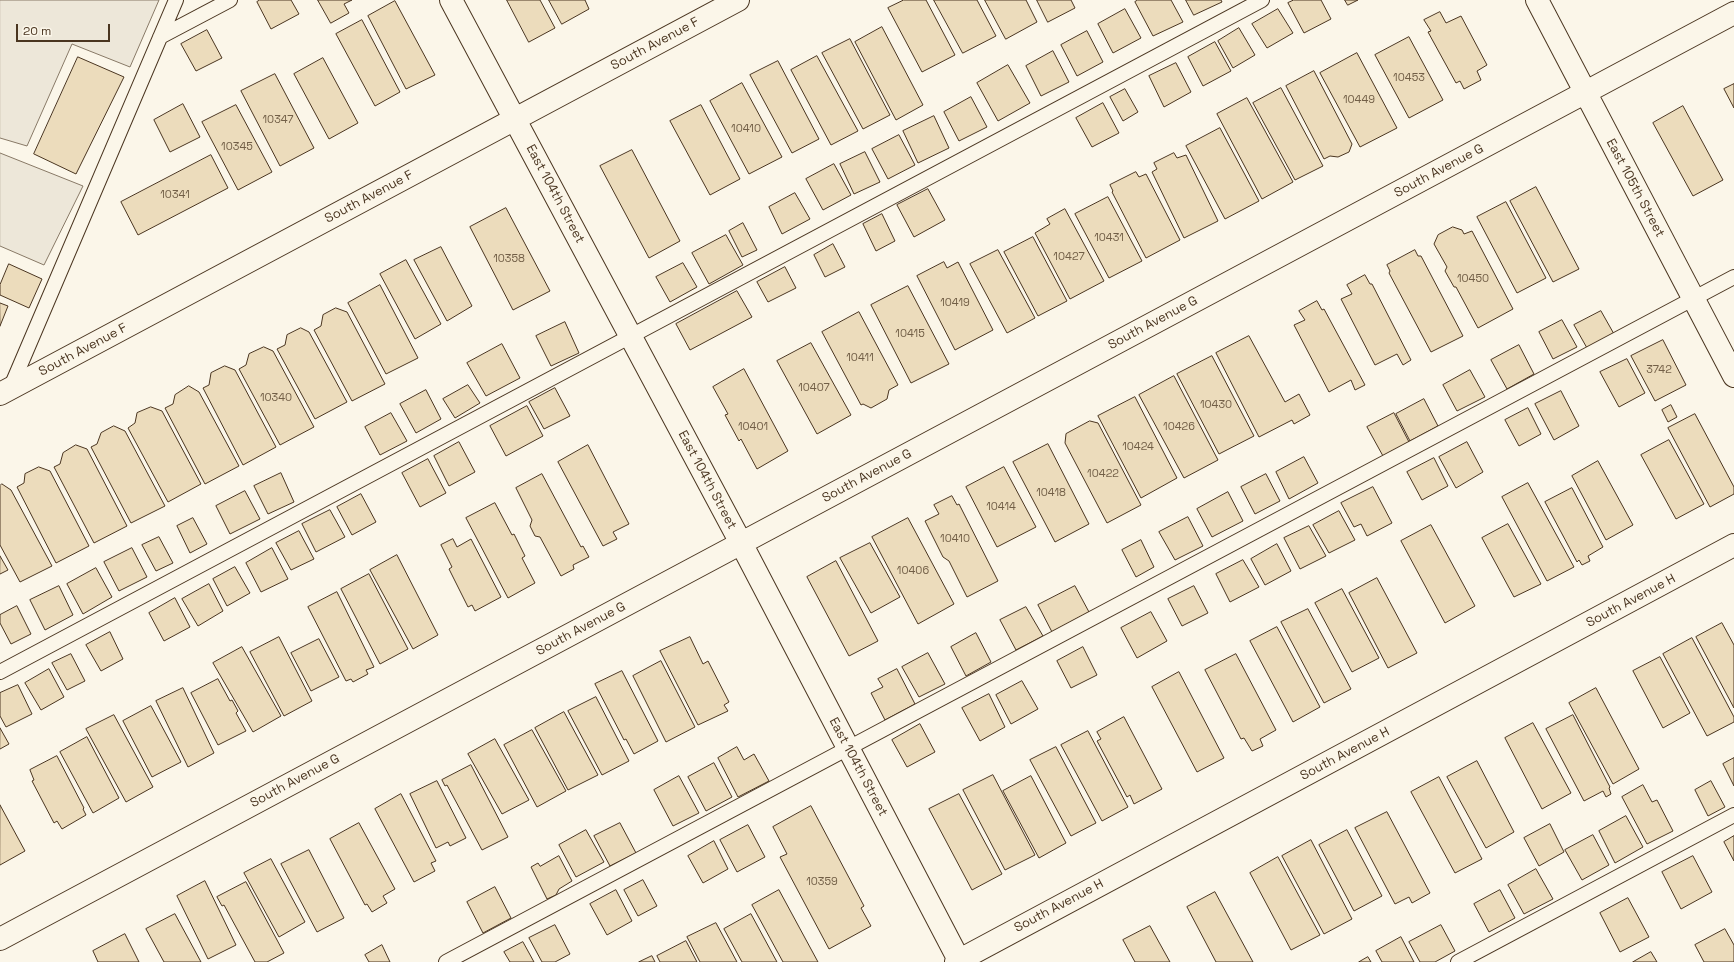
<!DOCTYPE html>
<html>
<head>
<meta charset="utf-8">
<style>
  body { margin:0 }
  #map { position:relative; width:1734px; height:962px; overflow:hidden; background:#fbf6e9; font-family:"Space Grotesk",sans-serif }
  canvas { display:block }
  .scale { position:absolute; left:16px; top:24px; width:94px; height:18px; box-sizing:border-box; border:2px solid #4a3520; border-top:0; padding-left:5px; font-size:12px; line-height:14px; white-space:nowrap; color:#4a3520; -webkit-text-stroke:3px #fbf6e9; paint-order:stroke }
</style>
</head>
<body>
<div id="map">
<canvas width="1734" height="962"></canvas>
<div class="scale">20 m</div>
</div>
<script>
const g = document.querySelector('canvas').getContext('2d');
g.lineJoin = 'round';
function paint(path, color) { g.fillStyle = color; g.fill(path, 'evenodd'); }
function trace(path, color, width, dash) { g.strokeStyle = color; g.lineWidth = width; g.lineCap = dash ? 'butt' : 'round'; g.setLineDash(dash || []); g.stroke(path); }
function drawText(font, color, halo, rows, align = 'center') {
  g.font = font + ' "Space Grotesk",sans-serif'; g.lineWidth = 3; g.setLineDash([]); g.textBaseline = 'middle'; g.strokeStyle = halo; g.fillStyle = color; for (const [text, x, y, turn = 0] of rows) {
    g.save(); g.translate(x, y); g.rotate((+turn || 0) * Math.PI / 180); g.textAlign = isNaN(turn) ? turn : align; if (halo) g.strokeText(text, 0, 0); g.fillText(text, 0, 0); g.restore();
  }
}
const parking = new Path2D(`
  M0 0H159L130 67 72 44 27 146 0 138Z
  M0 153 83 186 44 265 0 246Z`);
paint(parking, '#ede7d9');
trace(parking, '#887966', 1);
const building = new Path2D(`
  M260 0H291L299 14 271 29 257 2Z
  M318 0H352L344 4 349 13 331 23Z
  M507 0H540L555 28 529 42Z
  M549 0H585L589 9 562 24Z
  M904 0H926L955 55 922 72 888 8Z
  M934 0H977L996 36 963 53Z
  M985 0H1026L1037 22 1006 39Z
  M1037 0H1071L1075 8 1048 22Z
  M1138 0H1171L1183 22 1153 36 1135 2Z
  M1186 0H1221L1222 2 1194 15Z
  M1294 0H1321L1331 19 1304 33 1288 3Z
  M1345 0H1358L1348 5Z
  M395 1 435 75 406 89 368 16Z
  M1125 9 1141 38 1113 53 1098 24Z
  M1278 9 1293 33 1267 48 1252 24Z
  M1440 12 1446 23 1461 16 1487 65 1477 71 1481 80 1464 89 1460 81 1456 83 1428 32 1431 31 1424 20Z
  M362 20 400 92 375 106 336 34Z
  M882 27 923 105 896 120 855 42Z
  M1239 28 1255 55 1233 68 1218 41Z
  M207 30 222 58 196 71 181 44Z
  M1087 31 1103 62 1077 76 1061 45Z
  M1409 37 1443 100 1409 118 1375 55Z
  M850 39 890 115 863 129 822 53Z
  M1215 42 1231 71 1203 86 1188 57Z
  M1053 51 1069 82 1041 96 1026 66Z
  M1357 53 1397 128 1360 147 1320 73Z
  M817 56 858 131 831 145 791 70Z
  M78 57 124 77 76 174 34 154Z
  M323 58 358 123 329 139 294 74Z
  M778 61 819 139 792 153 750 75Z
  M1176 63 1191 92 1164 107 1149 76Z
  M1008 65 1030 103 998 121 977 83Z
  M1314 71 1352 144 1349 152 1338 157 1330 156 1324 159 1286 86Z
  M275 74 314 148 280 166 241 91Z
  M742 83 782 157 749 174 710 101Z
  M1734 84V108L1724 89Z
  M1281 88 1323 166 1295 180 1253 103Z
  M1125 89 1138 112 1123 121 1110 97Z
  M971 97 987 127 959 141 944 112Z
  M1247 98 1293 182 1262 199 1217 114Z
  M1103 103 1119 133 1092 147 1076 118Z
  M183 104 200 137 170 152 154 120Z
  M236 105 272 172 238 190 202 122Z
  M701 105 740 179 710 195 670 121Z
  M1683 106 1723 180 1693 196 1653 123Z
  M934 116 949 148 918 163 903 131Z
  M1220 128 1259 201 1225 219 1186 146Z
  M899 135 915 165 888 179 872 149Z
  M632 150 680 241 649 258 600 166Z
  M865 152 880 182 854 194 840 164Z
  M1174 153 1177 158 1186 155 1218 221 1184 238 1152 172 1157 169 1154 163Z
  M211 155 228 188 138 235 121 202Z
  M834 164 851 195 823 210 806 179Z
  M1136 172 1139 177 1146 174 1180 240 1146 258 1112 192 1113 191 1110 185Z
  M1536 187 1579 269 1553 282 1510 201Z
  M928 189 945 220 914 237 897 205Z
  M795 193 810 219 782 234 769 207Z
  M1108 197 1142 261 1109 278 1075 214Z
  M1506 202 1546 278 1517 293 1477 217Z
  M506 208 550 291 513 310 470 227Z
  M1065 209 1104 281 1070 299 1035 233 1050 224 1047 219Z
  M882 214 895 241 876 251 863 224Z
  M743 223 757 250 742 257 729 231Z
  M1453 227 1462 230 1464 234 1472 231 1513 309 1478 328 1456 287H1454L1445 271 1447 267 1434 244 1438 235Z
  M726 235 743 265 709 284 692 253Z
  M1033 237 1067 301 1038 316 1004 252Z
  M833 244 845 267 825 277 814 255Z
  M441 247 472 306 447 321 414 260Z
  M998 250 1035 318 1007 333 970 264Z
  M1415 250 1418 256H1421L1463 336 1431 352 1389 273 1390 271 1387 265Z
  M406 260 441 324 415 339 380 274Z
  M944 262 947 268 958 262 993 330 955 350 917 276Z
  M683 263 697 287 670 302 656 277Z
  M9 264 42 279 29 308 0 295V285Z
  M785 267 796 288 768 302 757 282Z
  M1365 275 1370 284H1372L1411 360 1403 365 1397 354 1375 365 1341 299 1352 294 1347 285Z
  M380 285 418 358 386 374 348 303Z
  M908 286 949 364 911 383 871 305Z
  M737 291 752 317 690 350 676 324Z
  M1317 301 1322 310 1324 309 1365 385 1355 390 1351 380 1329 392 1294 325 1305 320 1299 311Z
  M0 303 8 306 0 326Z
  M336 308 347 312 385 384 352 401 314 330 321 326 323 315Z
  M1601 311 1614 334 1587 348 1574 325Z
  M859 312 898 385 889 390 887 399 871 408 863 404 861 405 822 332Z
  M1562 320 1577 347 1553 359 1539 332Z
  M565 322 579 353 551 366 536 336Z
  M301 328 309 332 347 402 315 419 277 349 285 345 287 335Z
  M1249 336 1285 402 1299 394 1310 415 1294 424 1292 420 1259 437 1216 353Z
  M1663 340 1686 385 1655 401 1631 356Z
  M811 343 851 415 817 434 777 361Z
  M502 344 520 378 486 396 467 363Z
  M1519 345 1534 374 1507 389 1491 360Z
  M264 347 273 351 314 427 280 445 239 369 246 365 249 354Z
  M1212 356 1254 436 1219 454 1177 374Z
  M1627 359 1645 393 1619 407 1600 372Z
  M225 366 235 370 276 447 243 465 203 388 209 385 211 373Z
  M744 369 788 451 757 469 741 439 739 441 725 415 728 414 713 387Z
  M1470 370 1485 397 1457 411 1443 385Z
  M1174 376 1218 460 1184 478 1139 395Z
  M468 385 480 403 455 418 443 399Z
  M189 386 199 392 239 466 205 484 165 408 173 404 175 395Z
  M555 388 570 416 544 429 529 402Z
  M426 390 441 419 416 433 400 404Z
  M1561 391 1579 426 1554 440 1535 404Z
  M1135 397 1177 478 1141 498 1098 416Z
  M1424 399 1438 426 1410 441 1396 414Z
  M1671 405 1677 417 1668 422 1662 410Z
  M527 406 543 436 506 456 490 426Z
  M151 407 162 411 201 484 168 502 128 428 135 423 137 413Z
  M1528 408 1541 434 1519 446 1505 420Z
  M391 413 407 441 380 455 365 427Z
  M1394 413 1409 442 1383 456 1367 427Z
  M1695 414 1734 487V494L1710 507 1668 428Z
  M1090 421 1098 423 1141 505 1107 523 1065 443 1066 434Z
  M114 426 125 431 165 506 131 523 91 447 97 444 101 433Z
  M1669 440 1704 504 1676 519 1641 455Z
  M459 442 475 472 449 486 434 456Z
  M1467 442 1483 472 1456 488 1439 457Z
  M1048 444 1089 524 1055 542 1013 462Z
  M76 445 87 449 127 526 94 543 54 467 60 464 63 453Z
  M588 445 629 524 613 532 617 539 603 546 558 462Z
  M1304 457 1318 483 1289 499 1276 472Z
  M1434 458 1448 486 1422 500 1407 472Z
  M428 459 446 493 420 507 402 473Z
  M1598 461 1633 525 1606 540 1572 476Z
  M39 467 50 471 89 546 56 563 17 487 24 483 25 474Z
  M1004 467 1036 527 997 547 966 487Z
  M281 473 294 502 268 514 254 486Z
  M542 474 581 547 583 546 589 557 573 565 574 569 561 576 540 537 535 536 530 526 532 520 516 488Z
  M1266 474 1280 501 1255 514 1241 487Z
  M1528 483 1574 567 1547 581 1502 497Z
  M2 484 11 490 52 566 20 582 0 545V486Z
  M1373 487 1392 523 1367 536 1361 524 1354 527 1341 503Z
  M1572 488 1603 547 1588 556 1590 561 1582 565 1579 560 1577 562 1545 502Z
  M245 491 260 519 230 534 216 506Z
  M1228 492 1243 521 1212 537 1197 509Z
  M361 494 376 522 352 535 337 507Z
  M952 496 957 505 959 504 998 581 967 597 949 561 943 557 925 521 939 514 934 505Z
  M495 503 512 535 514 534 525 556 522 558 535 583 508 598 466 518Z
  M330 510 345 537 316 552 302 524Z
  M1339 511 1355 540 1329 553 1313 525Z
  M1188 517 1203 546 1175 560 1159 532Z
  M193 518 207 544 190 553 177 526Z
  M908 518 954 604 918 624 872 537Z
  M1508 524 1541 584 1514 597 1482 538Z
  M1431 525 1475 606 1445 623 1401 541Z
  M1309 526 1326 556 1300 569 1284 538Z
  M299 531 314 559 291 570 276 543Z
  M159 537 173 563 156 571 142 545Z
  M453 539 457 547 471 539 501 597 475 611 472 605 468 607 449 569 452 567 441 545Z
  M1141 540 1154 567 1136 577 1122 550Z
  M870 543 900 597 871 613 840 558Z
  M1277 544 1291 571 1265 585 1251 559Z
  M132 548 147 577 119 591 104 562Z
  M272 548 288 579 261 592 246 563Z
  M397 555 438 635 413 649 370 570Z
  M0 556 8 570 0 574Z
  M1243 560 1259 587 1230 602 1216 574Z
  M836 561 878 641 849 656 807 577Z
  M235 567 250 593 227 606 213 579Z
  M96 568 112 597 83 614 67 584Z
  M369 574 408 649 380 664 341 589Z
  M1377 578 1417 653 1388 668 1349 593Z
  M209 584 223 611 198 626 182 599Z
  M59 586 73 615 45 630 30 600Z
  M1075 586 1089 612 1052 632 1038 605Z
  M1194 586 1208 613 1182 626 1168 599Z
  M1342 589 1379 658 1352 672 1315 603Z
  M337 592 374 667 366 670 368 674 353 682 351 679 346 681 308 607Z
  M175 598 190 627 164 641 149 613Z
  M17 606 31 634 11 644 0 623V615Z
  M1026 607 1043 636 1016 650 1000 620Z
  M1308 609 1351 689 1324 703 1281 622Z
  M1151 612 1167 641 1137 658 1121 628Z
  M1722 623 1734 645V708L1696 637Z
  M1277 627 1320 707 1293 722 1250 641Z
  M110 632 123 659 101 671 86 645Z
  M976 633 991 662 966 676 951 647Z
  M279 637 312 701 284 716 250 652Z
  M690 637 703 664 708 661 729 702 724 705 728 711 698 725 660 651Z
  M1692 638 1734 717V722L1707 736 1663 654Z
  M319 639 339 677 311 691 291 653Z
  M242 647 281 716 253 732 213 663Z
  M1083 647 1097 675 1071 688 1057 661Z
  M928 653 945 684 919 697 902 667Z
  M71 654 85 681 67 690 52 663Z
  M1236 654 1276 730 1260 739 1263 746 1252 751 1244 738 1241 739 1205 670Z
  M1660 657 1690 713 1663 728 1633 671Z
  M661 661 695 727 666 742 633 676Z
  M49 669 64 697 41 710 25 683Z
  M897 669 915 704 885 720 871 693 883 687 878 679Z
  M622 671 658 741 634 754 626 739 624 740 595 684Z
  M1179 672 1224 758 1197 772 1152 687Z
  M218 679 230 701 232 700 238 711 236 713 246 731 218 745 191 693Z
  M1022 681 1038 709 1011 724 996 695Z
  M18 685 32 714 6 727 0 716V693Z
  M183 688 214 753 188 767 156 701Z
  M1596 688 1639 769 1613 784 1569 703Z
  M989 694 1005 727 980 741 962 708Z
  M596 697 629 761 602 775 568 711Z
  M151 706 181 762 152 777 123 721Z
  M564 712 598 775 568 790 535 728Z
  M114 715 153 787 126 802 86 729Z
  M1573 715 1610 787 1609 788 1611 794 1606 797 1603 791 1584 801 1546 729Z
  M1124 717 1162 789 1134 804 1130 795 1127 797 1097 741 1101 739 1097 732Z
  M1533 723 1571 793 1542 809 1505 738Z
  M920 724 935 752 907 767 892 740Z
  M0 728 9 744 0 749Z
  M532 730 566 791 537 807 504 745Z
  M1088 731 1128 807 1102 821 1061 745Z
  M87 737 119 798 93 813 60 752Z
  M495 739 529 800 502 814 468 754Z
  M737 747 744 760 754 754 769 781 738 797 718 758Z
  M1056 747 1096 823 1071 836 1030 760Z
  M57 756 84 808 83 809 86 815 62 829 57 821 54 823 32 781 34 780 30 770Z
  M1734 758V786L1723 764Z
  M1477 761 1514 832 1486 848 1447 777Z
  M714 763 732 797 706 811 688 777Z
  M471 765 508 837 482 850 447 785 445 786 442 780Z
  M993 775 1035 855 1005 870 963 790Z
  M679 776 699 813 673 826 654 790Z
  M1031 776 1066 843 1039 858 1003 791Z
  M1439 777 1482 859 1455 873 1411 792Z
  M437 781 466 838 450 846 448 842 436 848 410 794Z
  M1711 781 1725 807 1708 816 1695 790Z
  M1643 785 1652 802 1657 800 1673 831 1647 844 1622 797Z
  M401 794 436 861 431 863 435 871 414 882 375 809Z
  M959 794 1002 874 972 890 929 809Z
  M0 805 25 851 0 865Z
  M811 806 864 906 861 908 871 926 829 949 780 857 787 854 773 827Z
  M1387 812 1430 893 1412 903 1409 897 1395 904 1355 828Z
  M1626 816 1643 847 1615 863 1599 831Z
  M359 823 395 889 383 896 387 903 372 912 367 904 365 905 330 839Z
  M620 823 636 853 610 866 594 836Z
  M1550 824 1564 852 1539 866 1524 838Z
  M748 825 765 857 737 872 720 840Z
  M586 830 604 862 576 877 559 845Z
  M1347 830 1382 896 1354 911 1319 845Z
  M1593 835 1609 865 1582 880 1565 850Z
  M1734 836V861L1724 842Z
  M1311 840 1352 919 1324 934 1282 856Z
  M714 841 728 869 703 883 688 856Z
  M309 850 344 918 317 932 281 864Z
  M559 856 572 881 559 889 556 895 547 899 531 867 538 863 540 866Z
  M1693 856 1712 892 1681 909 1662 872Z
  M1278 857 1320 935 1291 950 1250 873Z
  M271 859 305 922 279 937 244 873Z
  M1536 869 1553 899 1524 914 1508 885Z
  M643 880 657 906 638 916 624 890Z
  M205 881 236 945 208 959 177 896Z
  M246 882 284 953 267 962H255L224 905 222 906 217 897Z
  M495 887 511 918 483 933 467 902Z
  M616 890 632 921 607 935 590 904Z
  M779 890 818 962H783L752 905Z
  M1500 890 1515 918 1489 932 1474 904Z
  M1215 892 1253 962H1216L1187 907Z
  M1628 898 1649 937 1620 952 1600 913Z
  M175 914 201 962H164L146 929Z
  M751 914 777 962H742L724 929Z
  M716 923 737 962H700L687 937Z
  M555 925 570 954 555 962H542L529 938Z
  M1441 925 1455 951 1435 962H1420L1409 942Z
  M1150 926 1170 962H1135L1123 940Z
  M1725 929 1734 945V962H1704L1695 945Z
  M125 934 139 962H98L93 951Z
  M1401 937 1414 962H1382L1376 951Z
  M686 941 697 962H660L657 956Z
  M523 942 534 962H510L504 952Z
  M382 945 390 962H369L365 955Z
  M1651 952 1657 962H1633Z
  M652 956 655 962H639Z
  M1368 957 1371 962H1359Z`);
paint(building, '#ecdcbc');
trace(building, '#4a3520', 1);
const service = new Path2D(`
  M160 37 230 0
  M10 389 176 0
  M0 672 1262 0
  M446 962 1734 277
  M1458 962 1734 815`);
const minor = new Path2D(`
  M451 0 741 543 960 962
  M1537 0 1734 376
  M0 394 738 0
  M0 939 1734 13
  M956 962 1734 545`);
trace(service, '#4a3520', 16);
trace(minor, '#4a3520', 24);
trace(service, '#fbf6e9', 14);
trace(minor, '#fbf6e9', 22);
drawText('11px', '#725f47', null, [
  ["10453",1409,78],
  ["10449",1359,100],
  ["10347",278,120],
  ["10410",746,129],
  ["10345",237,147],
  ["10341",175,195],
  ["10431",1109,238],
  ["10427",1069,257],
  ["10358",509,259],
  ["10450",1473,279],
  ["10419",955,303],
  ["10415",910,334],
  ["10411",860,358],
  ["3742",1659,370],
  ["10407",814,388],
  ["10340",276,398],
  ["10430",1216,405],
  ["10401",753,427],
  ["10426",1179,427],
  ["10424",1138,447],
  ["10422",1103,474],
  ["10418",1051,493],
  ["10414",1001,507],
  ["10410",955,539],
  ["10406",913,571],
  ["10359",822,882]
]);
drawText('13px', '#4a3520', '#fbf6e9', [
  ["South Avenue F",655,44,-28],
  ["South Avenue G",1439,171,-28],
  ["East 105th Street",1635,188,62],
  ["East 104th Street",555,194,62],
  ["South Avenue F",369,197,-28],
  ["South Avenue G",1153,323,-28],
  ["South Avenue F",83,350,-28],
  ["South Avenue G",867,476,-28],
  ["East 104th Street",707,480,62],
  ["South Avenue H",1631,601,-28],
  ["South Avenue G",581,629,-28],
  ["South Avenue H",1345,754,-28],
  ["East 104th Street",858,767,62],
  ["South Avenue G",295,781,-28],
  ["South Avenue H",1059,906,-28]
]);
</script>
</body>
</html>
